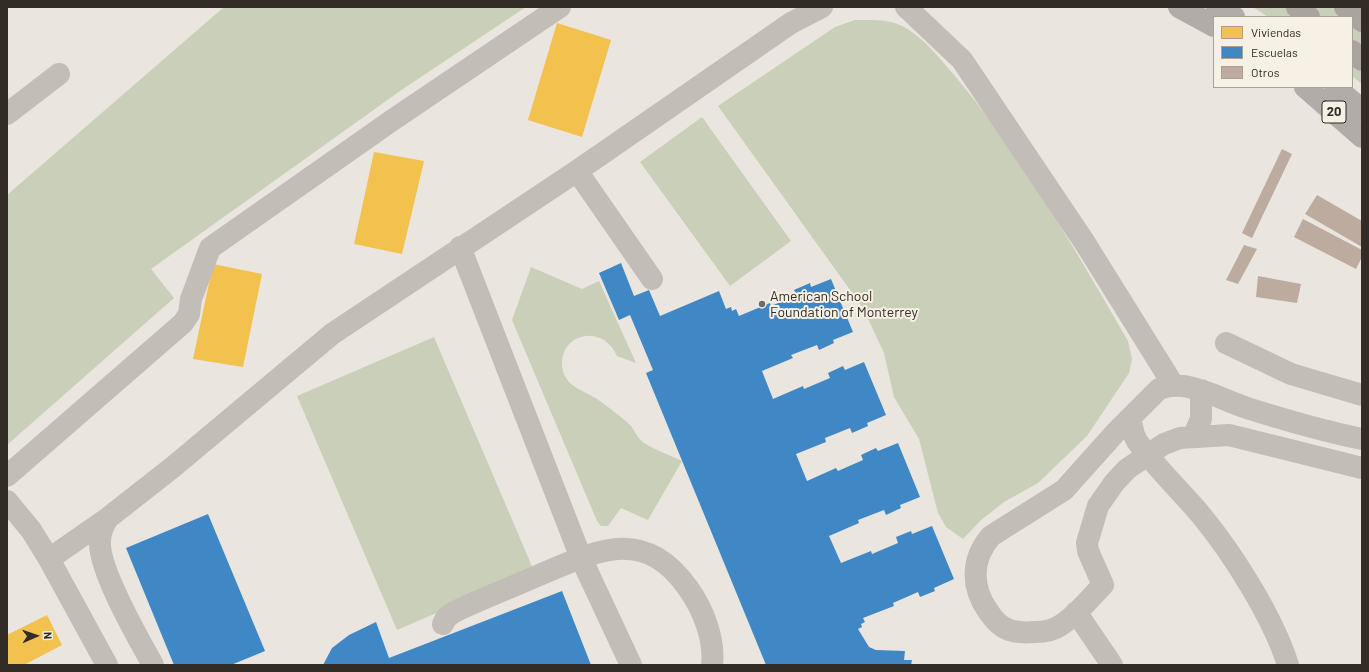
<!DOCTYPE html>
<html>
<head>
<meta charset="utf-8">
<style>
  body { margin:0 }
  #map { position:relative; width:1369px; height:672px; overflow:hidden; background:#eae5de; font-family:Barlow,sans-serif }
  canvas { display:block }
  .frame { position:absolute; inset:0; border:8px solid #332b26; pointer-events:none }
  .legend { position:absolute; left:1213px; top:16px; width:140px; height:72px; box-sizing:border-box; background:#f7f0e4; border:1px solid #a9a198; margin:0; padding:5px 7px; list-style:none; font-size:12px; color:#332b26 }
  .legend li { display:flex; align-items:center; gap:8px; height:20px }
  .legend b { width:20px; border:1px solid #a9a198 }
  .north { position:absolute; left:16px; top:616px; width:40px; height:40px; -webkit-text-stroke:3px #f7f0e4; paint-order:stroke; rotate:88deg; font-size:11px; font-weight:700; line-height:16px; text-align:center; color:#332b26 }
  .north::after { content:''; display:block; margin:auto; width:14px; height:18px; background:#332b26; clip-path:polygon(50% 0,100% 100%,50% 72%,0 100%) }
</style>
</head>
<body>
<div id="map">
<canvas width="1369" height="672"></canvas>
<div class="frame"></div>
<ul class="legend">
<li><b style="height:11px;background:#f2c14e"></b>Viviendas</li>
<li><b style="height:11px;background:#3f88c5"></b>Escuelas</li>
<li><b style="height:11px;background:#bdaba0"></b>Otros</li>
</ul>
<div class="north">N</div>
</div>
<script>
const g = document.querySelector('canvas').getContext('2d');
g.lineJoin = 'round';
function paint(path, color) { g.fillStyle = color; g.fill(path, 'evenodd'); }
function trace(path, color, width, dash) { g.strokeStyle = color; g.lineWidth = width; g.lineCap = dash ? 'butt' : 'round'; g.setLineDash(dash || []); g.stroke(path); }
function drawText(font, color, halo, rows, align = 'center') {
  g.font = font + ' Barlow,sans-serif'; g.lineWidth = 4; g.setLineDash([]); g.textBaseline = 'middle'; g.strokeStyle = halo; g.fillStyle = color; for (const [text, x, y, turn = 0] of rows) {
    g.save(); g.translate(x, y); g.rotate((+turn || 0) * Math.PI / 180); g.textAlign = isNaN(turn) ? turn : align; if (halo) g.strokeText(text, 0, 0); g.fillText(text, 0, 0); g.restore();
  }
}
paint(new Path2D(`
  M224 7H526L400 91 151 269 174 298 7 445V195Z
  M1253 7H1362V84L1352 76V17H1268Z
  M855 20C870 20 886 19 900 25 922 35 939 58 955 76 1022 156 1076 251 1128 341L1132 359 1129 373 1087 436 1038 483 1004 502 980 521 963 539 946 527 938 513 919 439 894 397 884 353 863 308 718 106 835 27Z
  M702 117 791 241 730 286 640 162Z
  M531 267 582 289 599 281 636 363 617 356C602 321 555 335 563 371 567 387 585 391 597 399 608 407 621 416 631 426 635 431 638 439 644 443 655 450 670 455 682 461L648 520 621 508 608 526H601L597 521 512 320Z
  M434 337 534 571 397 630 297 396Z`), '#cacfb9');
paint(new Path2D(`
  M557 23 611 40 582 137 528 120Z
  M374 152 424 161 402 254 354 244Z
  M213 264 262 274 243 367 193 359Z
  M47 615 62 645 24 665H7V635Z`), '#f2c14e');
paint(new Path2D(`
  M621 263 634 296 649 290 660 316 719 291 726 309 731 307 732 311 736 309 739 316 770 303 771 306 797 295 794 290 810 283 811 287 831 279 853 332 833 340 834 343 819 350 817 345 791 355 793 358 762 371 773 399 803 386 804 389 830 378 828 373 843 366 845 370 864 362 886 415 867 423 868 426 852 433 850 428 825 438 826 442 796 454 807 481 836 468 838 471 863 460 861 455 876 448 878 451 898 443 920 497 900 505 901 508 886 515 884 510 858 520 859 523 829 536 841 563 871 551 872 554 898 543 896 537 911 531 912 534 932 526 954 579 934 588 935 591 920 597 918 592 893 603 894 606 863 618 865 622 861 624 862 627 858 629 869 647 876 650 905 651 904 660H912L911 665H766L646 373 653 370 630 315 619 320 599 273Z
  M208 514 265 651 231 665H174L126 548Z
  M562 591 591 665H323L332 648 349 635 376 622 389 658Z`), '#3f88c5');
paint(new Path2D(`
  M1282 149 1292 154 1252 238 1242 233Z
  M1317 195 1362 221V247L1305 214Z
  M1303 219 1362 250V257L1356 269 1294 237Z
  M1244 245 1257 249 1238 284 1226 280Z
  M1258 276 1301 284 1297 303 1256 297Z`), '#bdaba0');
trace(new Path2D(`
  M906 7 962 60 1085 243 1174 386
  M7 114 59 74
  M577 171 652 279
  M460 247 581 558 631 665
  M1226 343 1291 374 1362 395
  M1130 418 1134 435 1137 441C1156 468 1180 490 1201 515 1233 554 1273 617 1288 665
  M1193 437 1201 419V390
  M1362 439C1323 431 1285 420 1247 408 1226 401 1205 389 1183 386 1175 385 1167 386 1159 389L1116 432 1064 490 991 536C971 559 971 587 988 611 992 617 997 623 1003 627 1013 633 1024 633 1035 632 1043 632 1054 630 1061 625 1077 615 1090 598 1103 585L1088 551 1087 543 1098 506 1114 483 1127 469 1164 444 1180 438 1229 435 1362 468
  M7 476 183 323 189 314 191 299 210 248 394 119 560 7
  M7 501 31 530 49 559 107 665
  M108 518C103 526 100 532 100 541 98 569 138 638 153 665
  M49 559 108 518 173 467 332 334 577 171 791 23 822 7
  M1076 612 1112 665
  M443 624 446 618 454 612C481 599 510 588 537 576 596 551 643 525 688 588 703 609 715 639 712 665`), '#c3bdb7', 22);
trace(new Path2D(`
  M1179 7 1214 26
  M1217 7 1234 17
  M1305 87 1362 137
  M1335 87 1362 110`), '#b1aca7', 22);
trace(new Path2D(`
  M1297 7 1309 17
  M1345 7 1362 21
  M1352 51 1362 60`), '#a9a49d', 22);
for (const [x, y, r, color] of [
  [762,304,4,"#736c66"]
]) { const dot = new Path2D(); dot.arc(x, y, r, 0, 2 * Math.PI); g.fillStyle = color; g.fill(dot); trace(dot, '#f7f0e4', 1.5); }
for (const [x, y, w] of [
  [1334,112,24]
]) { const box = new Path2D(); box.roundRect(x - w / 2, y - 11, w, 22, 3); g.fillStyle = '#f7f0e4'; g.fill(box); trace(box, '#332b26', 1); }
drawText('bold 13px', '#332b26', null, [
  ["20",1334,112]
]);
drawText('14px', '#332b26', '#f7f0e4', [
  ["American School",770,296],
  ["Foundation of Monterrey",770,312]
], 'left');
</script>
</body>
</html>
